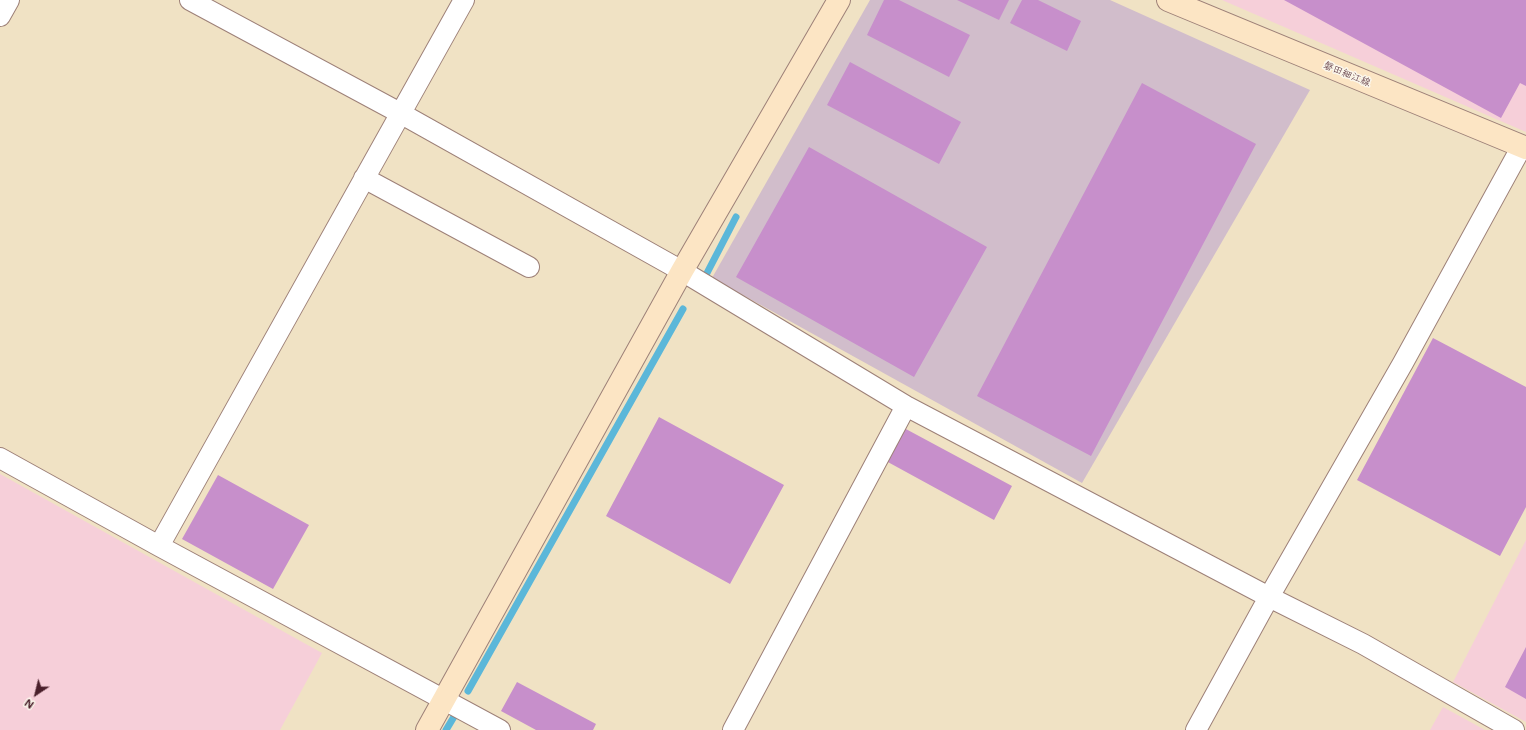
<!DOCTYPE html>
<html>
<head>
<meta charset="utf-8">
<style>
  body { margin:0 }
  #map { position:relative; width:1526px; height:730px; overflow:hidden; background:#f0e2c4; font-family:Mali,sans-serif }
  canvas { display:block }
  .north { position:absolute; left:16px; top:674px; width:40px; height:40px; -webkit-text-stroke:3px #fbf7ec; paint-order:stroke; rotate:215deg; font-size:11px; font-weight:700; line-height:16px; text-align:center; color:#4a1f2b }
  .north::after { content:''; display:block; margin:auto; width:14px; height:18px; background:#4a1f2b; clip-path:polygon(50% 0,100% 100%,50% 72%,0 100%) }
</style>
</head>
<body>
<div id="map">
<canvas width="1526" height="730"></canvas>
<div class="north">N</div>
</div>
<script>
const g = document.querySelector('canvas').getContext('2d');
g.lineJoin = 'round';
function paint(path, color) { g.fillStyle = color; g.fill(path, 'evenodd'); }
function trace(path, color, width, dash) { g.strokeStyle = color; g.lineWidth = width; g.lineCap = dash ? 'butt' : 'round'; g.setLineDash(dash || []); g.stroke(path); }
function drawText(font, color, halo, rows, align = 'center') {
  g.font = font + ' Mali,"Klee One",sans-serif'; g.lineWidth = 3; g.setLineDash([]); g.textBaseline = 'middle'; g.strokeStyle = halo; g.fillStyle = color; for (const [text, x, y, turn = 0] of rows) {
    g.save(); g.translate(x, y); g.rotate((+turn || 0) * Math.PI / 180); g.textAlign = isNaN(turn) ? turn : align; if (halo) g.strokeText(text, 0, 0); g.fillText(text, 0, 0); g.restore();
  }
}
paint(new Path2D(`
  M1222 0H1526V132Z
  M0 474 322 653 280 730H0Z
  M1526 540V722L1453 682Z
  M1443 707 1485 730H1430Z`), '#f6cfd9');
paint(new Path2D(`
  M870 0H1110L1310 90 1082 483 712 278Z`), '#d1bdcb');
trace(new Path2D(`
  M707 273 736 217
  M468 691 683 309
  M446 730 455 715`), '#5bb7d9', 7);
paint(new Path2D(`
  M884 0H899L970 35 949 77 867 35Z
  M957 0H1009L999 20Z
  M1022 0H1038L1081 21 1067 51 1010 23Z
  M1284 0H1526V86L1520 83 1501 118Z
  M850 62 961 122 939 164 827 105Z
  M1142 83 1256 144 1091 456 977 396Z
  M809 147 987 247 914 377 736 277Z
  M1433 338 1526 387V507L1500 556 1357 480Z
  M659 417 784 485 730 584 606 516Z
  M904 428 1012 486 994 520 886 461Z
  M218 475 309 525 273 589 182 539Z
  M1526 647V699L1505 687Z
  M517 682 596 724 593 730H536L501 711Z`), '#c78fcb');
const street = new Path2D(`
  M190 0 400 113 682 271 906 406 1269 597 1363 644 1514 730
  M0 16 9 0
  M364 178 529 267
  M0 458 159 546 500 730
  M159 546 464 0
  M733 730 906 406
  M1196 730 1269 597 1403 363 1522 146`);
const secondary = new Path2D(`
  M1168 0 1526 148
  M427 730 682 271 839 0`);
trace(street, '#9d8078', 22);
trace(secondary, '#9d8078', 24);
trace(street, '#fff', 20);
trace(secondary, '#fce5c4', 22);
drawText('10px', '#4a1f2b', '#fbf7ec', [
  ["磐田細江線",1347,74,22]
]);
</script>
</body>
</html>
